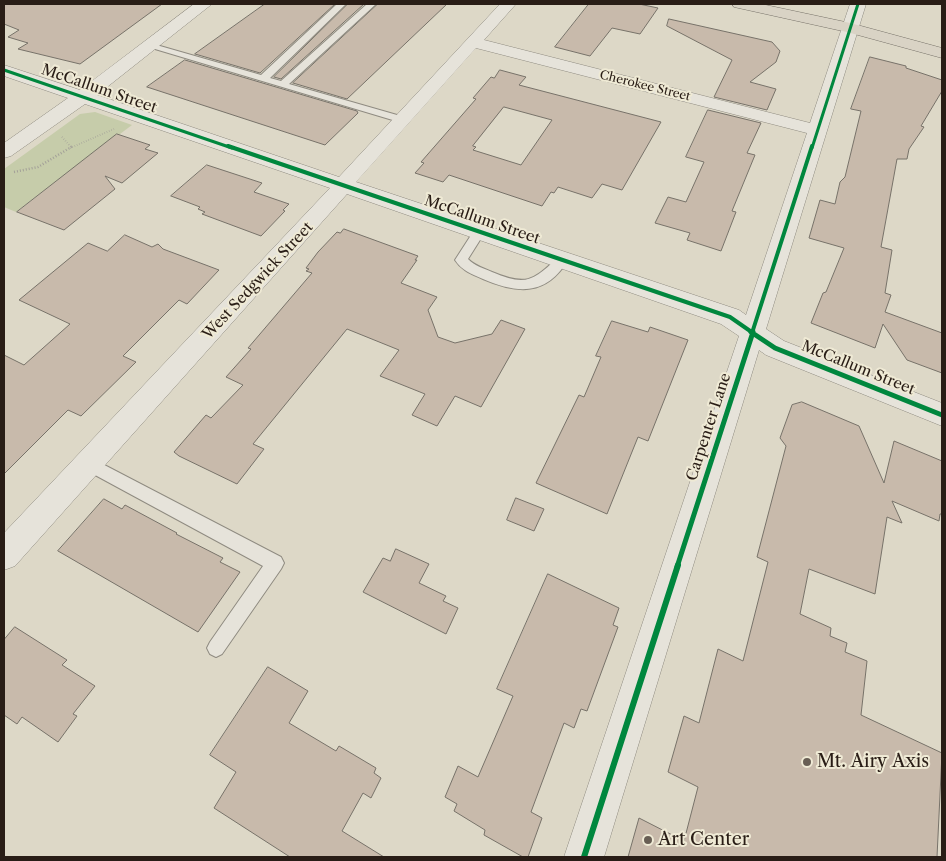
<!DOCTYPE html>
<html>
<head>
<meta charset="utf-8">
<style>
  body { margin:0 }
  #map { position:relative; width:946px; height:861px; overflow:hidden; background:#ddd8c7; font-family:"Libre Caslon Text",serif }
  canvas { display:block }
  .frame { position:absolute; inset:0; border:5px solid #291d16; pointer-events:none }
</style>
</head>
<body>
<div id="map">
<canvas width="946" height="861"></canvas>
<div class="frame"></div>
</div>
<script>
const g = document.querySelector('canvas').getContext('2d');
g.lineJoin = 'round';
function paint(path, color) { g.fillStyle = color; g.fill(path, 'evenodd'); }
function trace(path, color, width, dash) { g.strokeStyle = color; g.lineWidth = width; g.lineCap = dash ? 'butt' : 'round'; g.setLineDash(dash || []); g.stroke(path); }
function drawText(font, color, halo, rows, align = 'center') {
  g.font = font + ' "Libre Caslon Text",serif'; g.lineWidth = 4; g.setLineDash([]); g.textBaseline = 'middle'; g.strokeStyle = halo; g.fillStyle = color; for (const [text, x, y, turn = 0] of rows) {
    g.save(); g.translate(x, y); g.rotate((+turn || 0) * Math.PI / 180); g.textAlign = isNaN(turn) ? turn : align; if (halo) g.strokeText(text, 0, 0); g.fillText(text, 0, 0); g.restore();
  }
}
paint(new Path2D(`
  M95 112 132 125 16 212 4 207V169L80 114Z`), '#c6ccaa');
const building = new Path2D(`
  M4 4H162L80 64 18 49 28 43 8 37 19 30 4 24Z
  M265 4H335L260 73 195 54Z
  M348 4H364L281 79 274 77Z
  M378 4H447L347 99 293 83Z
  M589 4H639L658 8 640 34 612 28 590 56 555 47Z
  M669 19 772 42 780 51 776 62 750 82 776 89 767 110 714 97 732 60 667 26Z
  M870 57 906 66V68L942 80V91L921 126 924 127 909 149 907 159H897L881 247 892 250 885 293 891 295 885 312 942 333V373L907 360 883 324 875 348 811 323 823 293 826 292 844 248 809 238 820 200 835 204 840 182 845 177 861 111 851 109Z
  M185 60 357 111 358 113 325 145 147 87Z
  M500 70 526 77 519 85 661 122 622 190 602 184 592 198 558 187 554 193 551 192 542 206 449 175 443 182 415 173 424 163 421 162 476 99 473 98 491 77 494 78ZM504 107 552 120 521 165 473 150 476 147 473 146Z
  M708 110 761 123 747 153 755 155 732 211 736 212 721 251 687 240 690 233 655 223 668 197 686 202 704 162 686 157Z
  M117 134 150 145 145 149 158 153 122 183 105 176 115 189 64 230 17 212Z
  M207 165 262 183 254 192 289 204 283 210 285 211 261 236 202 214 205 212 198 209 200 207 171 196Z
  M344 229 418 256 415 260H417L401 283 437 297 428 310 438 337 455 343 492 334 501 320 525 329 481 407 455 396 437 426 412 415 425 394 380 376 399 350 347 329 253 444 264 449 237 484 179 456 174 452 206 415 211 418 243 385 226 377 251 349 248 348 312 273 306 271 309 269 306 268 318 252 337 232 340 233Z
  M125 235 152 247 158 244 163 249 219 270 187 304 179 300 123 356 136 362 81 416 68 410 4 474V355L24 365 70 324 19 300 88 243 107 251Z
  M612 321 648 332 650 327 688 340 648 441 638 437 607 514 536 483 579 395 584 397 601 357 596 356Z
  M802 402 859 426 884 483 894 441 942 461V514H940L939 521 892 501 902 523 887 517 875 594 809 569 800 614 831 628 830 636 847 643 845 652 867 661 861 715 942 753 937 857H628L639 818 684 841 698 787 668 772 684 716 699 723 718 649 743 661 768 562 757 557 786 446 780 438 792 405Z
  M516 498 544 509 534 531 507 520Z
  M104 499 122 509 125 505 177 533 176 534 223 558 220 562 240 572 198 632 58 551Z
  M396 549 429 564 419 583 446 596 443 601 458 608 446 634 363 592 383 558 390 561Z
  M548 574 619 608 613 625 618 627 587 711 581 709 574 728 564 723 531 812 542 818 528 857H523L484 835 485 830 454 811 457 804 445 797 458 766 478 777 513 696 497 689Z
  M15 627 67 660 62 665 95 686 73 714 77 716 58 742 22 717 17 724 4 715V640Z
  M268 667 308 691 289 723 336 751 339 746 376 768 374 773 381 778 371 798 363 793 342 831 384 857H290L214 808 236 772 210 755Z`);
paint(building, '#c8baab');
trace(building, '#777269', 1);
const lane = new Path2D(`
  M337 4H346L270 78 281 81 367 4H376L289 84 404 117V121H396L145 46 153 44 261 75Z
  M479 228 485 232 468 259C475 266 483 268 492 272 525 286 533 282 558 257H566L568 260C546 296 518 294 483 279 472 274 462 271 455 260L475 229Z
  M89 457 281 557 284 563 281 569 222 654 216 657 210 654 207 648 210 642 263 566 84 469 81 464 84 459Z`);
const street = new Path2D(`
  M194 4H212L97 95 339 177 500 4H516L484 40 810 123 850 4H866L766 329 784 341 942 403V426L766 355 759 350 604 857H564L739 336 721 324 347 194 15 566 4 570V533L330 188 85 104 11 156 4 158V143L68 98 4 76V65L80 90ZM476 48 807 133 746 315 739 310 356 182Z`);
const primary = new Path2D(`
  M732 4H761L850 23 942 48V58L847 32 734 7Z`);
trace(lane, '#8f8b81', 2);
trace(street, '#8f8b81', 1);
trace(primary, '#777269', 1);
trace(new Path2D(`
  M62 137 71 147
  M70 148 114 129`), '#a3a098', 2, [0.5, 2]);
trace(new Path2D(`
  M14 172 38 167 73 146`), '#a3a098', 2.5, [1, 2]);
paint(lane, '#e6e3da');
paint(street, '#e6e3da');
paint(primary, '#d9d3c5');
trace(new Path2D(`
  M4 70 232 148
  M812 148 858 4`), '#00873e', 3);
trace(new Path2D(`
  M228 146 730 317 753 333
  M752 333 812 146`), '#00873e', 4);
trace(new Path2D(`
  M751 332 775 348 942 415
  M677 567 753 332`), '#00873e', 5);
trace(new Path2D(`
  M584 857 678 565`), '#00873e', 6);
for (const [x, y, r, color] of [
  [807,762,5,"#685e54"],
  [648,840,5,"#685e54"]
]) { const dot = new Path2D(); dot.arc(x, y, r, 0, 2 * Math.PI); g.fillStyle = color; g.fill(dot); trace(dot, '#efead5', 2); }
drawText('12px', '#291d16', '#efead5', [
  ["Cherokee Street",645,86,14]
]);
drawText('15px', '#291d16', '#efead5', [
  ["McCallum Street",99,89,19],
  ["McCallum Street",482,220,19],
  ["West Sedgwick Street",258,281,-47],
  ["McCallum Street",858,368,22],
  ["Carpenter Lane",709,427,-72]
]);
drawText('18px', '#291d16', '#efead5', [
  ["Mt. Airy Axis",817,762],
  ["Art Center",658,840]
], 'left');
</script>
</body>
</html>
